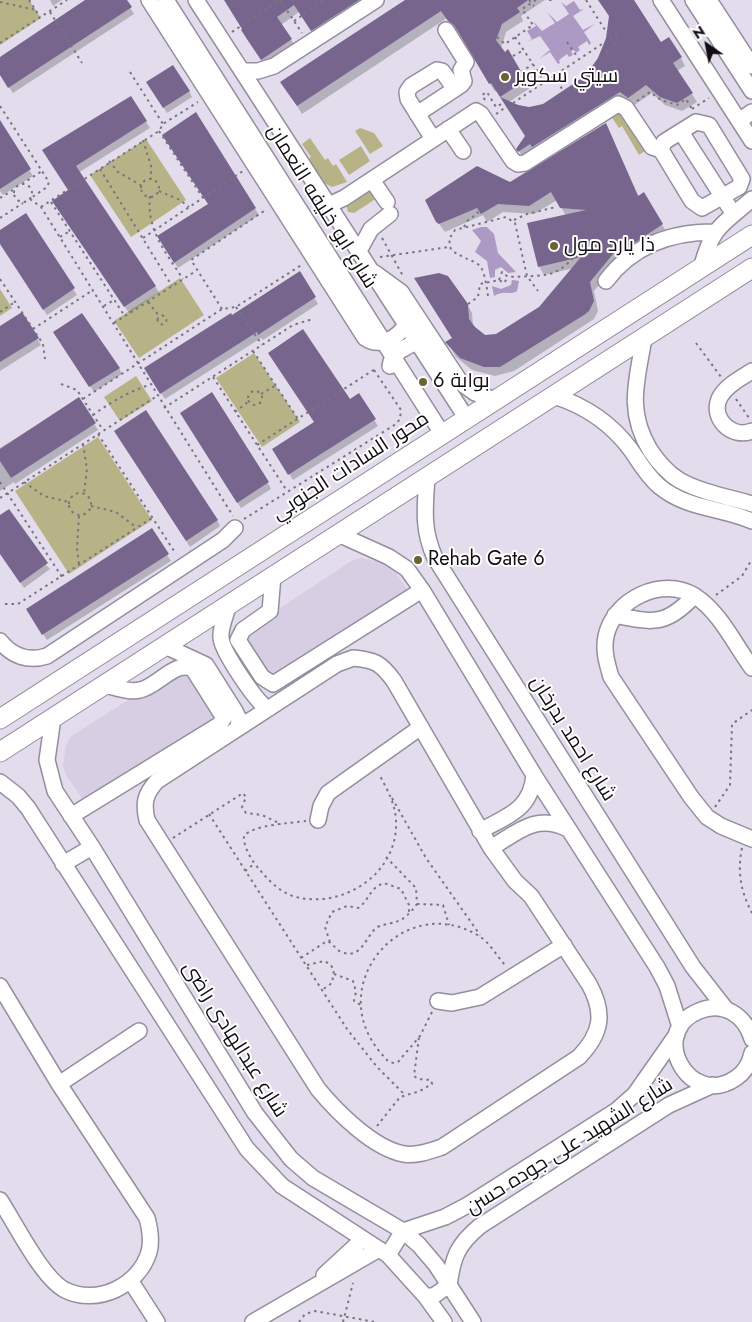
<!DOCTYPE html>
<html>
<head>
<meta charset="utf-8">
<style>
  body { margin:0 }
  #map { position:relative; width:752px; height:1322px; overflow:hidden; background:#e2dcec; font-family:Jost,sans-serif }
  canvas { display:block }
  .north { position:absolute; left:682px; top:20px; width:50px; height:50px; -webkit-text-stroke:4px #fff; paint-order:stroke; rotate:327deg; font-size:14px; font-weight:700; line-height:20px; text-align:center; color:#0f0d12 }
  .north::after { content:''; display:block; margin:auto; width:18px; height:22px; background:#0f0d12; clip-path:polygon(50% 0,100% 100%,50% 72%,0 100%) }
</style>
</head>
<body>
<div id="map">
<canvas width="752" height="1322"></canvas>
<div class="north">N</div>
</div>
<script>
const g = document.querySelector('canvas').getContext('2d');
g.lineJoin = 'round';
function paint(path, color) { g.fillStyle = color; g.fill(path, 'evenodd'); }
function trace(path, color, width, dash) { g.strokeStyle = color; g.lineWidth = width; g.lineCap = dash ? 'butt' : 'round'; g.setLineDash(dash || []); g.stroke(path); }
function drawText(font, color, halo, rows, align = 'center') {
  g.font = font + ' Jost,Cairo,sans-serif'; g.lineWidth = 4; g.setLineDash([]); g.textBaseline = 'middle'; g.strokeStyle = halo; g.fillStyle = color; for (const [text, x, y, turn = 0] of rows) {
    g.save(); g.translate(x, y); g.rotate((+turn || 0) * Math.PI / 180); g.textAlign = isNaN(turn) ? turn : align; if (halo) g.strokeText(text, 0, 0); g.fillText(text, 0, 0); g.restore();
  }
}
paint(new Path2D(`
  M361 558 381 562 394 571 414 599 274 689 233 639 353 560Z
  M195 666 230 708 89 809 66 775 63 766 66 745 70 737 142 691Z`), '#d7cee4');
paint(new Path2D(`
  M0 0H29L41 18 0 45Z
  M619 109 641 136 637 139 645 151 639 155 622 126 619 128 609 113Z
  M360 128 374 133 383 146 370 154 355 131Z
  M310 138 325 160 328 158 333 166 336 164 347 182 332 187 322 182 308 160 311 157 302 144Z
  M146 139 186 200 131 237 90 175Z
  M361 146 370 161 349 175 339 160Z
  M371 188 377 198 354 213 348 212 346 204Z
  M180 278 204 315 139 358 114 321Z
  M0 289 12 308 0 316Z
  M254 353 300 422 262 447 216 378Z
  M136 376 152 401 120 421 104 397Z
  M98 437 152 520 69 574 15 491Z`), '#b7b387');
paint(new Path2D(`
  M574 1 580 10 584 9 573 16 583 30 595 24 584 32 591 43 589 45 587 41 578 47 580 50 576 53 574 50 571 51 573 55 569 57 567 54 559 60 560 63 558 64 550 52 539 59 550 50 540 36 527 42 532 39 527 31 536 26 533 21 542 31 555 23 547 12 557 22 569 14 561 2 566 6Z
  M481 227H487L494 234 498 253 516 272 508 273 501 267 495 270V277L490 278 487 261 475 252 481 241 472 230Z
  M512 280 519 281 517 291C510 296 504 289 494 296L492 286 501 289 511 285Z`), '#ac99c4');
paint(new Path2D(`
  M50 0H62L53 6Z
  M88 0H125L134 14 13 93 0 74V58Z
  M225 0H375L316 37 299 12 281 25 296 47 266 67 246 38 244 30Z
  M409 0H545L521 16 523 21 506 32 501 48 504 54 508 51 530 88 509 102 529 108 543 105 586 77 593 68 607 38 610 16 601 0H633L661 44 669 39 681 58 685 66 677 71 697 102 682 111 665 105 652 93 633 106 625 100 524 159 518 149 526 136 496 90 495 92 460 33 454 29 447 18 302 114 287 90Z
  M151 88 189 91 192 97 167 113Z
  M130 97 150 128 78 173 159 292 129 313 57 207 69 191 48 156Z
  M196 114 259 215 178 268 162 243 209 205Z
  M0 123 33 176 3 195 0 191Z
  M606 124 639 197 644 194 667 233 623 256 594 291 598 311 594 319 514 371 495 376 472 370 456 357 447 342 453 338 467 304 472 313 473 326 488 337 496 336 544 304 574 268 544 275 539 266 566 216 557 200 534 214 503 212 487 222 483 215 445 232 437 221 510 183Z
  M25 215 77 295 47 315 0 243V232Z
  M299 273 318 304 263 340 261 338 165 399 149 375Z
  M22 314 41 345 0 371V328Z
  M58 338 119 368 122 374 94 392Z
  M359 395 378 426 293 480 274 449Z
  M79 399 98 430 15 484 14 482 0 491V448Z
  M185 420 268 483 271 489 241 508Z
  M119 437 217 520 220 526 190 547Z
  M0 517 50 569 24 588 0 552Z
  M167 555 171 561 47 640 27 609Z`), '#0003');
paint(new Path2D(`
  M85 0H127L132 7 8 88 0 75V57Z
  M224 0H359L311 31 294 5 277 17 292 39 261 60 241 30 242 29Z
  M405 0H528L517 8 520 12 502 24 496 40 505 52 508 49 526 80 500 97 518 105 529 107 543 104 585 76 598 58 606 38 609 16 598 0H634L661 42 669 37 682 57 673 63 693 93 677 103 660 97 646 85 628 98 620 92 532 147 530 144 518 152 516 149 525 136 491 83 489 84 454 25 448 21 441 11 297 106 280 82Z
  M173 65 190 91 163 108 146 82Z
  M131 96 147 121 76 166 156 286 124 307 52 201 68 190 42 150Z
  M196 112 256 208 174 263 157 236 208 204 162 135Z
  M0 120 31 169 0 189Z
  M606 123 638 196 644 192 663 224 621 252 618 248 590 282 594 301 589 311 584 315 500 367H484L460 358 445 342 452 338 414 278 439 273 448 276 468 304 469 319 475 327 485 335 496 334 539 307 581 257 538 267 527 223 586 210 560 208 551 192 529 206 498 204 481 214 477 208 439 224 436 222 425 200 477 166 510 182Z
  M26 213 75 288 43 310 0 244V230Z
  M300 271 316 297 258 335 257 332 160 394 144 368 231 313 232 315Z
  M22 312 39 338 0 362V326Z
  M82 313 120 368 89 387 53 332Z
  M303 329 350 399 359 393 376 419 288 475 272 449 314 422 268 353Z
  M212 392 269 482 237 503 180 413Z
  M79 397 96 423 11 478 0 461V449Z
  M146 410 218 520 186 541 114 431Z
  M9 509 48 563 20 583 0 554V515Z
  M152 528 169 554 42 635 26 609Z`), '#77658d');
const minor = new Path2D(`
  M149 0 365 338C380 348 396 339 406 325
  M166 0 443 435
  M196 0 467 419
  M661 0 752 141
  M693 0 752 91
  M709 0 752 66
  M242 71H258L274 66 376 0
  M417 114 461 85 464 81 461 70 466 62 446 30
  M739 121 752 112
  M696 122 709 125 742 179 739 187 702 208 692 201 661 150 664 142Z
  M448 129 463 151
  M681 132 733 213
  M433 139 408 99 407 92 411 86 437 70 442 71 455 89
  M372 180 387 202
  M329 205 344 198 476 111 481 114 513 161 518 164 525 163 618 104 626 108 652 147 661 150
  M359 251 371 229 390 214
  M701 269C712 226 721 226 752 199
  M375 273 401 292 461 383 475 393 496 400
  M606 281C632 246 671 232 714 232
  M644 338C637 381 626 410 650 450 658 462 666 472 679 480 700 492 728 497 752 504
  M390 366C391 353 408 345 419 342L425 344
  M752 371C741 378 725 386 719 399 711 419 732 439 752 431
  M554 396C586 406 611 423 631 450 640 463 647 476 659 486 688 510 720 507 752 521
  M427 477C425 509 422 529 435 558L693 967 725 1008
  M338 534 389 557 407 569 422 590 534 775 657 967 667 986 680 1027
  M273 576 270 611 243 630 238 640 262 677 273 684 422 590
  M229 604C226 615 220 627 221 638 222 651 256 702 268 709
  M615 615C653 623 666 626 694 596
  M0 641C12 656 28 662 47 656L223 540 235 528
  M165 646 206 665 235 711 239 719 238 728
  M353 658C375 660 381 663 394 681L491 848 515 881 531 896 589 984C605 1013 602 1033 579 1057L442 1147C430 1151 417 1156 404 1154 374 1149 337 1112 318 1089L147 820C143 803 145 794 157 781L337 664Z
  M752 668C735 645 720 612 695 596 662 576 614 599 606 636 603 651 607 663 611 677L691 797 707 817 721 826 752 839
  M53 718 47 760 55 791 92 847 255 1113 291 1159 313 1178 403 1231 419 1245 436 1265 473 1322
  M0 782 18 796 28 808 247 1149 282 1186 388 1255 426 1297 444 1322
  M71 816 219 725 224 718 193 669C176 659 157 687 140 690 129 693 115 687 104 685
  M318 820 321 806 328 793 421 727
  M480 831C507 816 531 810 534 775
  M491 848C518 832 536 813 568 829
  M63 864 92 847
  M0 986 59 1084 147 1218C150 1229 152 1241 149 1252 139 1286 97 1306 65 1290 42 1278 15 1223 0 1200
  M438 1001 452 1003 480 997 564 945
  M752 1039C745 1015 723 1001 699 1011 647 1032 689 1110 736 1078 745 1072 750 1063 752 1053
  M59 1084 139 1031
  M388 1255 403 1231 445 1217 466 1206 617 1110 635 1094 677 1034
  M324 1275 363 1239
  M130 1280 157 1322
  M426 1297 435 1295 449 1285C453 1257 457 1245 480 1226L669 1105 713 1085
  M253 1322 379 1249`);
const major = new Path2D(`
  M0 719 752 235
  M0 752 752 268`);
trace(minor, '#948e9d', 18);
trace(major, '#948e9d', 21);
trace(new Path2D(`
  M29 0 40 17
  M280 0 302 33
  M529 0 534 6
  M549 0H553
  M586 0 607 33
  M0 2 36 10
  M50 12 82 63
  M294 21 325 0
  M232 32 280 0
  M497 37 505 44 533 25 522 9 536 0
  M515 37 544 81
  M567 42 578 58
  M0 43 67 0
  M513 56 524 50
  M130 72 163 124
  M521 72 533 64
  M619 73 605 53 616 46 611 38 621 32
  M553 76 563 90
  M628 87 634 96
  M485 100 482 95 487 92 496 107 503 103
  M637 101 650 92 661 100 677 105 686 99 692 109
  M513 103 605 42
  M0 106 49 182 47 187 31 198
  M692 109 709 98
  M496 114 506 107
  M159 131 203 198
  M143 140 151 166V179
  M109 161 118 172 142 186
  M100 169 172 286
  M141 188a9 9 0 1 1 18 0a9 9 0 1 1-18 0Z
  M14 193a9 9 0 1 1 18 0a9 9 0 1 1-18 0Z
  M22 184 42 171
  M159 191 180 200 189 207
  M150 196C146 229 166 253 183 279
  M0 198 13 190
  M30 199 41 207 233 516
  M51 202 124 315
  M41 207 159 131 163 124 198 102
  M0 218 23 203
  M514 220 527 214 556 207
  M464 227 467 221 478 213 475 209
  M60 237 70 231
  M143 238 243 171
  M382 238 403 276
  M380 257 449 247
  M0 279 43 344 45 359
  M499 280 502 272 508 277C556 275 555 279 588 242
  M488 296C482 254 480 269 451 250L449 239 455 230 506 217 515 223 527 276 538 291
  M148 302 159 316
  M468 304 478 297 480 284 499 280 504 283 508 277
  M104 306 114 300
  M236 307 262 345
  M222 309 191 260 267 209
  M0 312 15 302
  M157.5 320a4.5 4.5 0 1 1 9 0a4.5 4.5 0 1 1-9 0Z
  M114 323 196 271
  M33 329 93 290
  M696 343 721 377
  M253 351 298 419
  M213 377 287 491
  M61 384 77 390 103 430
  M248 398a7 7 0 1 1 14 0a7 7 0 1 1-14 0Z
  M261 394 276 385
  M83 399 222 309 236 307 303 264
  M736 399 749 418
  M164 408 293 325 313 319
  M235 412 248 402
  M93 415C111 402 128 392 149 385
  M98 434 176 554
  M83 444 87 469 84 493
  M257 445 375 369
  M0 482 62 577
  M24 482 44 496 69 502
  M69 504a11 11 0 1 1 22 0a11 11 0 1 1-22 0Z
  M0 498 157 396
  M91 506 116 512 137 528
  M79 516 77 548 79 565
  M244 519 396 424 400 419 401 410 374 370
  M716 595 742 576 752 559
  M5 604H18L152 518
  M392 798 426 858 480 935
  M715 807 730 785 732 724 752 710
  M209 814 347 1029 377 1067 405 1095
  M306 821C291 823 252 825 244 836 243 847 253 863 260 870 270 882 281 893 296 897 344 909 399 873 396 820 395 803 387 789 379 774
  M173 838 243 793 246 797 242 807 246 813 262 815 281 824
  M742 848C737 872 741 892 752 913
  M245 871 254 864
  M417 904 443 905 449 925
  M330 942 325 927 332 912 347 906 358 908C370 900 368 889 384 883L401 889 409 905V914
  M301 958 327 941C334 944 336 951 344 953 362 958 366 936 377 927 398 920 401 925 417 904L416 888 386 857
  M307 965 324 961 330 964 334 970 332 983 322 990
  M334 974 353 981 356 992 354 1001 361 1005
  M432 1012 420 1036 398 1062C389 1065 386 1059 380 1052 323 984 404 890 479 936 489 942 497 956 505 965
  M377 1126 400 1097 420 1091 432 1084 431 1080 418 1079 414 1076 419 1037
  M299 1322 305 1314 315 1311 375 1322
  M343 1322 353 1283`), '#79757f', 2, [2.5, 4]);
trace(minor, '#fff', 15);
trace(major, '#fff', 19);
for (const [x, y, r, color] of [
  [505,77,5,"#6a6431"],
  [554,246,5,"#6a6431"],
  [423,382,5,"#6a6431"],
  [418,560,5,"#6a6431"]
]) { const dot = new Path2D(); dot.arc(x, y, r, 0, 2 * Math.PI); g.fillStyle = color; g.fill(dot); trace(dot, '#fff', 2); }
drawText('20px', '#0f0d12', '#fff', [
  ["سيتي سكوير",515,77],
  ["ذا يارد مول",564,246],
  ["بوابة 6",433,382],
  ["Rehab Gate 6",428,560]
], 'left');
drawText('20px', '#0f0d12', '#fff', [
  ["شارع ابو خليفه النعمان",321,207,58],
  ["محور السادات الجنوبي",351,467,-33],
  ["شارع احمد بدرخان",572,739,58],
  ["شارع عبدالهادى راضى",234,1040,58],
  ["شارع الشهيد على جوده حسن",570,1147,-32]
]);
</script>
</body>
</html>
